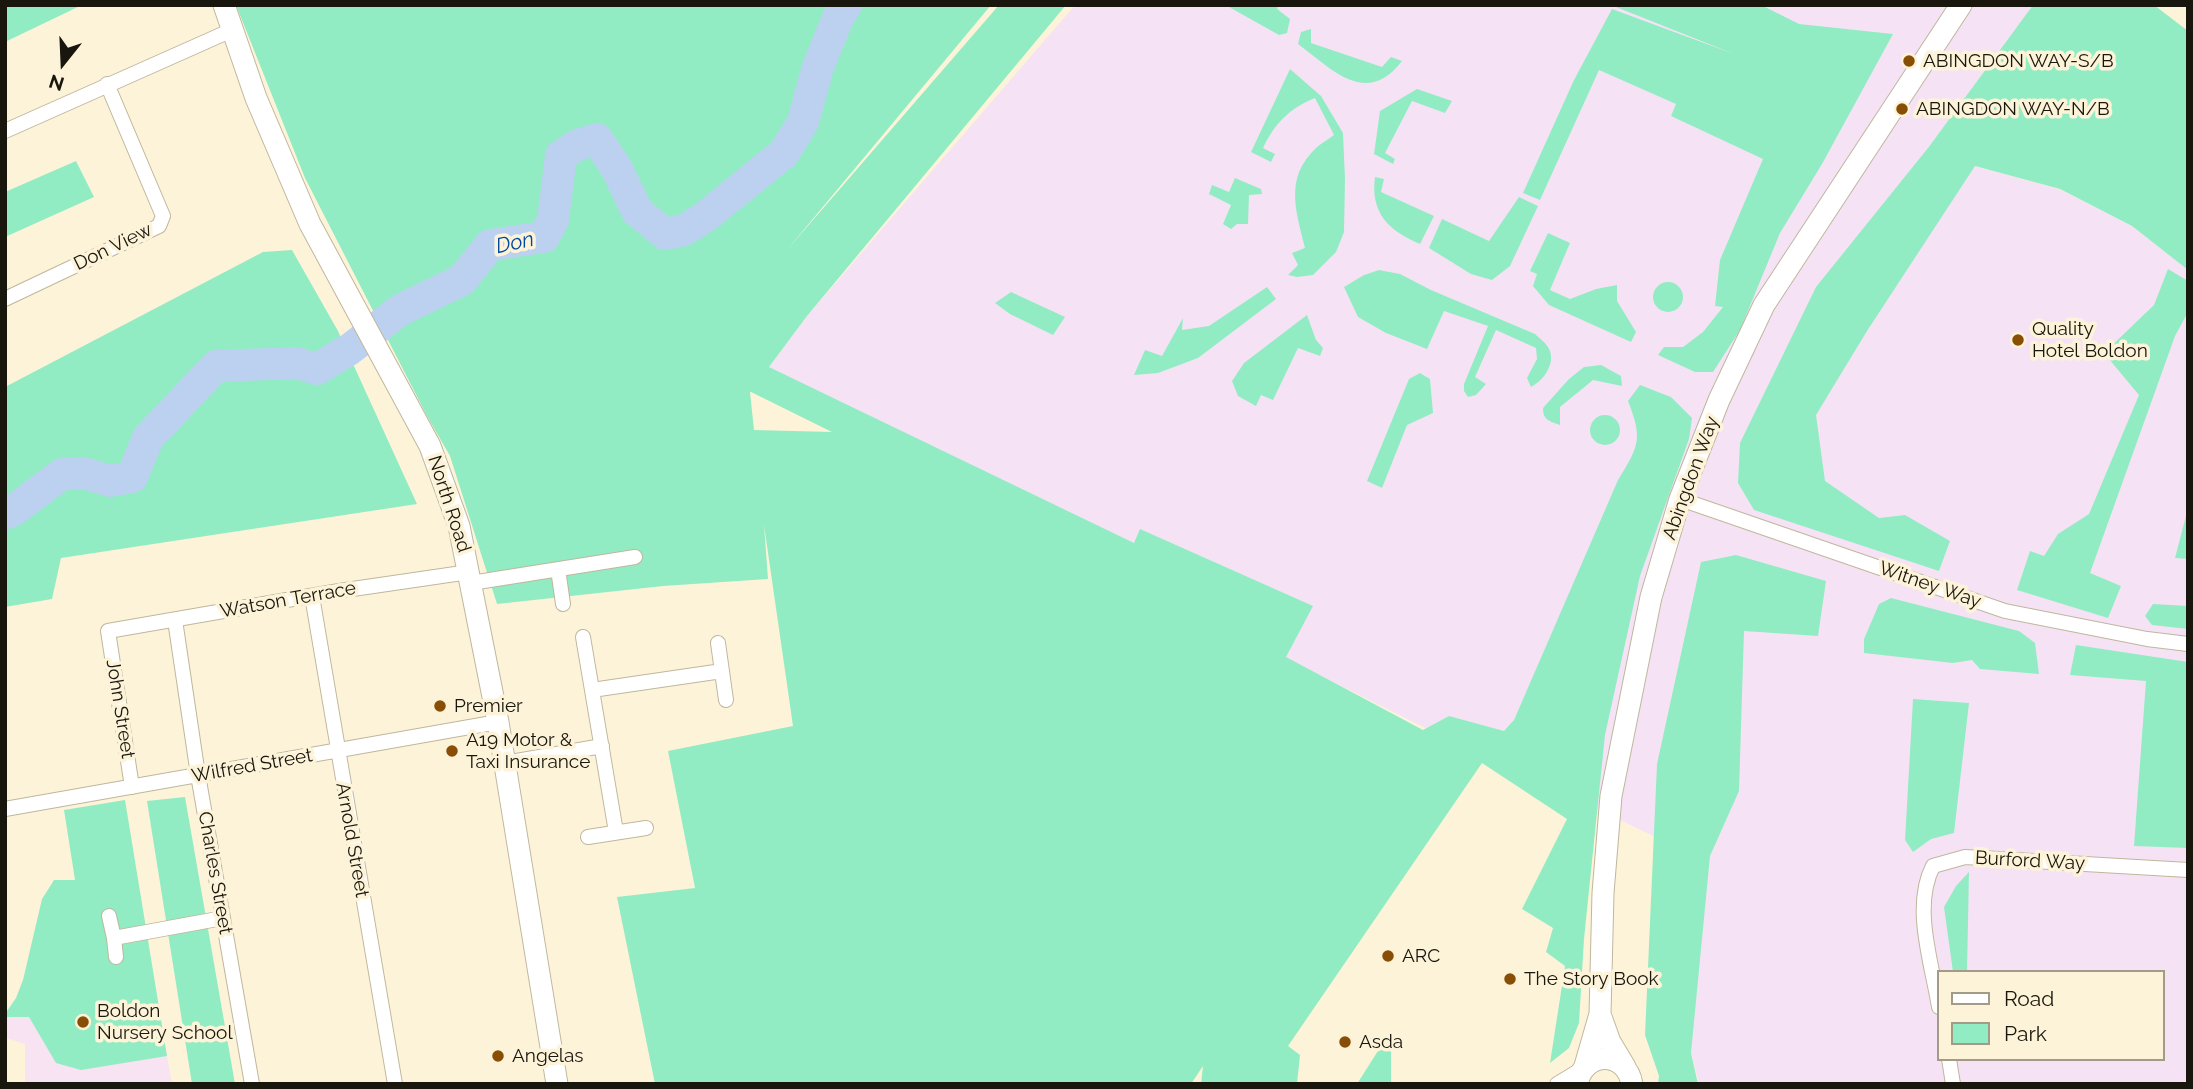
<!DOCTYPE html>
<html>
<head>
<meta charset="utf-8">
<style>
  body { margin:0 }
  #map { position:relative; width:2193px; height:1089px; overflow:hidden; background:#fdf3d9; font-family:Raleway,sans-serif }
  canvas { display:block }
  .frame { position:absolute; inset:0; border:7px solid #19160d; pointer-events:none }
  .legend { position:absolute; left:1937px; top:970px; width:228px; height:91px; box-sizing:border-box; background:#fdf3d9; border:2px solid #a29b87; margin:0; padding:9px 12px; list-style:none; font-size:21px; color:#19160d }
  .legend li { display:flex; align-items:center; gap:14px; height:35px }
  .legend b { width:35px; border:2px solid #a29b87 }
  .north { position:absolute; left:28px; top:28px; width:70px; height:70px; -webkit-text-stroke:5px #fdf3d9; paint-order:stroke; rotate:198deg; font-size:19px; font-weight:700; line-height:28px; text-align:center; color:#19160d }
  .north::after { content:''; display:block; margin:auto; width:24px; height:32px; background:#19160d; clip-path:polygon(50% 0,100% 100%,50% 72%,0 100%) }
</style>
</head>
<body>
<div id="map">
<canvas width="2193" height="1089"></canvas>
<div class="frame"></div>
<ul class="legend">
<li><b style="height:9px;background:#fff"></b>Road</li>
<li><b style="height:19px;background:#92ecc3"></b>Park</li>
</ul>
<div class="north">N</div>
</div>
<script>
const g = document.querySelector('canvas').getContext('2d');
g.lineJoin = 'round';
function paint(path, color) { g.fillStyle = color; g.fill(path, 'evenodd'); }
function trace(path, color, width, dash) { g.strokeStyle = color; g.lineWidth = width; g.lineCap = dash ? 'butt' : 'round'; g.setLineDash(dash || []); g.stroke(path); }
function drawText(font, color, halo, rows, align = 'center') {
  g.font = font + ' Raleway,sans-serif'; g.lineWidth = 7; g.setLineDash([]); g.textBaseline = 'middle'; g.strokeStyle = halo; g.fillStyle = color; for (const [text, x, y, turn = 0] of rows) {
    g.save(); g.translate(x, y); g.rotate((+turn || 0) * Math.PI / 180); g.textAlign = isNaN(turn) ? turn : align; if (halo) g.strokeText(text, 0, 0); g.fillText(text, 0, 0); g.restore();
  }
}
paint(new Path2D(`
  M1075 5H2033L1928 148 1975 166 2059 189 2132 226 2188 270V1084H1699L1691 1053 1692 854 1439 735 1289 660 769 367 807 316ZM1939 972H2163V1059H1939Z`), '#f5e3f5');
paint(new Path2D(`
  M152 972 172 1084H25V1044L6 1038 5 1030V1014L16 998 23 980Z`), '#f7e3f2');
paint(new Path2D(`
  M5 5H82L5 42Z
  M236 5H991L787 250 999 5H1066L807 316 769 367 1134 543 1140 529 1313 606 1286 657 1423 730 1449 716 1504 731 1514 720 1618 480C1639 446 1643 439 1628 401L1640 385 1671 397 1692 418 1689 439 1640 576 1605 735 1584 939 1579 1023 1569 1048 1550 1063 1565 966 1546 952 1553 928 1522 909 1567 819 1482 763 1288 1046 1300 1055 1297 1084H1201L1203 1066 1191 1084H655L617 897 695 888 668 751 793 726 764 525 768 579 663 586 497 604 450 456 427 416 305 178ZM750 392H751L832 432 754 430Z
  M1230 5H1278L1277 9 1290 19 1287 33 1279 35 1229 7Z
  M1611 5H1761L1799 24 1893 34 1822 164 1780 233 1740 330 1713 372H1695L1658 355 1664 347H1683L1703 332 1723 307 1715 306 1720 260 1763 159 1671 116 1676 104 1599 70 1540 200 1523 193 1574 80 1612 9 1734 54Z
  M2033 5H2154L2188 31V270L2132 226 2060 189 1975 166 1867 331 1816 415 1825 481 1879 518 1905 515 1950 541 1939 571 1754 510 1738 483 1740 443 1816 287 1928 148Z
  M1311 29V43L1382 67 1391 57 1402 61C1366 108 1332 69 1298 44L1301 32Z
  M1290 69 1321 96 1343 133 1345 179 1344 232 1336 252 1313 275 1297 277 1288 275 1298 265 1292 253 1305 248C1296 211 1284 178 1316 148 1321 143 1329 139 1334 135L1315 98C1290 108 1275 123 1263 148L1275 154 1271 162 1251 152Z
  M1417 89 1452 101 1445 113 1412 101 1385 153 1395 159 1393 164 1374 154 1380 111Z
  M76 161 94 197 5 237V192Z
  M1375 177 1384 179 1381 192 1434 216 1420 244C1389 231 1370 213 1375 177Z
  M1235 178 1261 189 1262 194 1249 195 1248 224H1237L1231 229 1223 224 1231 205 1209 194 1212 185 1229 192Z
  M1519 197 1538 206 1510 266 1492 280 1471 274 1429 248 1442 219 1489 241Z
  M1548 233 1570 243 1550 290 1570 299 1596 289 1617 285V301L1636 332 1631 342 1549 305 1533 286 1537 274 1530 271Z
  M292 250 338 331 417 504 61 558 52 599 5 607V387L263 252Z
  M2168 269 2188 281V312L2175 336 2090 573 2121 586 2108 618 2017 590 2030 551 2044 556 2058 534 2089 514 2139 395 2104 353 2154 305Z
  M1379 270 1400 274 1431 290 1535 334C1539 338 1545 342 1548 347 1557 361 1545 380 1531 387L1527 378 1537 359 1536 348 1496 330 1475 377 1486 384 1476 395 1468 397 1464 391V384L1488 326 1444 311 1427 349 1386 333 1358 317 1344 287 1364 275Z
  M1653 297a15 15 0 1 1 30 0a15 15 0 1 1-30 0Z
  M1267 287 1276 299 1198 358 1158 373 1134 375 1145 350 1162 356 1183 318 1182 330 1209 326Z
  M1011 292 1065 317 1053 335 1010 314 995 303Z
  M1307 315 1316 340 1323 348 1320 356 1298 348 1273 400 1261 395 1256 406 1238 396 1232 381 1244 363Z
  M1601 365 1621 376 1622 386 1593 380 1560 407V425C1549 421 1543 420 1543 408L1569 379 1584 367Z
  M1420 373 1430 379 1433 413 1407 425 1382 488 1367 481 1409 379Z
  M1590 430a15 15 0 1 1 30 0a15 15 0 1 1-30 0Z
  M2187 512 2188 559 2175 558Z
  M1736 555 1826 581 1818 636 1744 631 1739 791 1710 856 1691 1053 1698 1084H1658L1659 1076 1645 1035 1657 764 1701 562Z
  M1891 598 2019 631 2035 643 2039 674 1980 669 1972 660 1953 663 1864 653V639L1879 604Z
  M2153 604 2188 606V629L2152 625 2145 616Z
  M2076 645 2188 662V848L2134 846 2146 681 2070 675Z
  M1913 699 1969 703 1954 833 1931 839 1913 852 1905 840Z
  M185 797 235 1084H192L147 801Z
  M125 800 167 1056 81 1070 56 1063 29 1017H5V1014L16 998 23 980 42 899 54 880H75L64 810Z
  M1969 872 1967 972H1953L1944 907 1956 886Z
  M1383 1043 1391 1046V1084H1357Z`), '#92ecc3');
trace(new Path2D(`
  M5 514 14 510 62 474 84 473 110 481 132 477 148 438 216 366 297 363 317 369 350 349 400 310 462 280 490 245 544 237 553 220 561 156 577 145 597 139 617 169 637 211 665 234 684 230 705 217 784 153 803 122 818 67 838 18 846 5`), '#bcd1f0', 32);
const street = new Path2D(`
  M5 131 232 30
  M5 299 159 226 163 216 107 84
  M1680 499 2005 611 2147 639 2188 644
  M558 569 563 604
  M471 583 635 557
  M312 596 395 1084
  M175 620 198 775 252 1084
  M583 637 616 832
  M718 643 726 700
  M592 690 722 671
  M505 763 602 746
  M132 787 108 631 339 591 469 572
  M5 809 498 722
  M588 837 646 828
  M109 916 114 938 223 918
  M114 938 116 957
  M1939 1007C1932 963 1912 907 1933 866L1965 857 2188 870
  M1949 1059 1953 1084
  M1557 1084 1582 1069`);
const secondary = new Path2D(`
  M224 5 256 98 310 224 430 446 459 526 498 722 557 1084
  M1585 1066 1600 1014
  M1625 1067 1610 1042 1600 1014 1603 893 1611 796 1651 597 1680 499 1719 400 1764 305 1961 5
  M1577 1084C1584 1050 1626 1050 1632 1084`);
trace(street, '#bfb79d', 16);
trace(secondary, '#bfb79d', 23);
trace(street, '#fff', 14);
trace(secondary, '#fff', 21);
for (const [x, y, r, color] of [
  [1909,61,7,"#884e06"],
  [1902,109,7,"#884e06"],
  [2018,340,7,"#884e06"],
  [440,706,7,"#884e06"],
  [452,751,7,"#884e06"],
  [1388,956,7,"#884e06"],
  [1510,979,7,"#884e06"],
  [83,1022,7,"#884e06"],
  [1345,1042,7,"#884e06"],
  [498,1056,7,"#884e06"]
]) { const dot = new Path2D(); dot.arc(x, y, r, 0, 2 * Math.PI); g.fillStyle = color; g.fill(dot); trace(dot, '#fdf3d9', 2.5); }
drawText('19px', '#19160d', '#fdf3d9', [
  ["ABINGDON WAY-S/B",1923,61],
  ["ABINGDON WAY-N/B",1916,109],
  ["Quality",2032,329],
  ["Hotel Boldon",2032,351],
  ["Premier",454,706],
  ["A19 Motor &",466,740],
  ["Taxi Insurance",466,762],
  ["ARC",1402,956],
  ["The Story Book",1524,979],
  ["Boldon",97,1011],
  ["Nursery School",97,1033],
  ["Asda",1359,1042],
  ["Angelas",512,1056]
], 'left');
drawText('19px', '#19160d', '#fdf3d9', [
  ["Don View",113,247,-26],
  ["Abingdon Way",1691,478,-70],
  ["North Road",449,504,72],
  ["Witney Way",1930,585,19],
  ["Watson Terrace",288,600,-10],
  ["John Street",120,709,81],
  ["Wilfred Street",252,766,-10],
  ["Arnold Street",352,840,80],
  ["Burford Way",2030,861,3],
  ["Charles Street",215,873,80]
]);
drawText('italic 21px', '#014a9f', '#fdf3d9', [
  ["Don",515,243,-12]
]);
</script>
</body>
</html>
